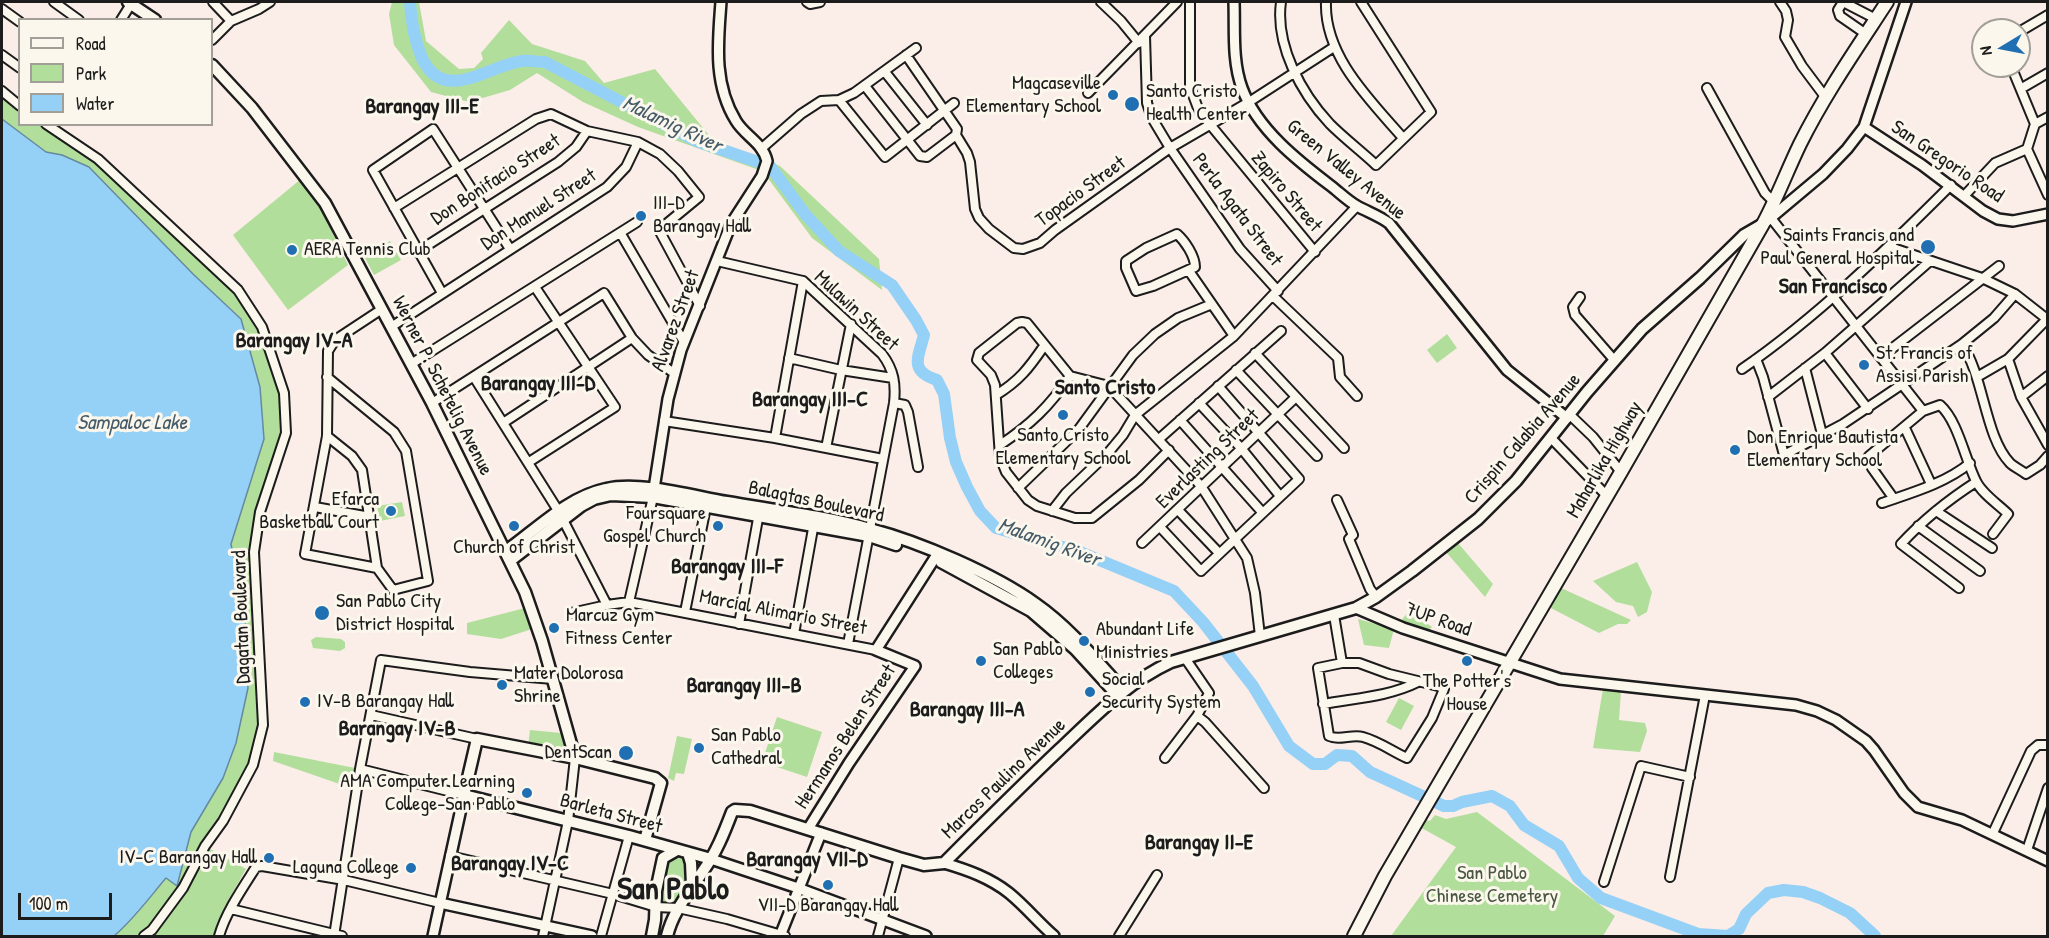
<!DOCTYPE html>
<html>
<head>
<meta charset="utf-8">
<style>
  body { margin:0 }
  #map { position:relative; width:2049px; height:938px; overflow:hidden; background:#fbede8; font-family:"Patrick Hand",sans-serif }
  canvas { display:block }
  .frame { position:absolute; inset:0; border:3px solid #1c1c1c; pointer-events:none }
  .legend { position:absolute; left:18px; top:18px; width:195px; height:108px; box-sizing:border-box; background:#fbf7ec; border:2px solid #a29f99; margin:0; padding:8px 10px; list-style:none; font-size:18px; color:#1c1c1c }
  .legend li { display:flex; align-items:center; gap:12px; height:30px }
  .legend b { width:30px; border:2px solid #a29f99 }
  .north { position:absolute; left:1971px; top:18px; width:60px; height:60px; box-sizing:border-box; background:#fbf7ec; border:2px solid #a29f99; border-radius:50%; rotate:260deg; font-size:16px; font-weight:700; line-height:24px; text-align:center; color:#1c1c1c }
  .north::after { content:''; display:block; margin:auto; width:21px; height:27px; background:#1f6fb2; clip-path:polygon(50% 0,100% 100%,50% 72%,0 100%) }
  .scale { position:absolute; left:18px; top:893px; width:94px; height:27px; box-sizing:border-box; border:3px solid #1c1c1c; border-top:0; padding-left:8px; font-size:18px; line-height:21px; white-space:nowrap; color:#1c1c1c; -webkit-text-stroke:4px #fbf7ec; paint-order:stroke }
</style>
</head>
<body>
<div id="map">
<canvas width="2049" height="938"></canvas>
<div class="frame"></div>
<ul class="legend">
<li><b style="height:8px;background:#fbf7ec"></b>Road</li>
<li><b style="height:16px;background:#b2de9c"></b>Park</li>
<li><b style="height:16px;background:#95d1f6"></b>Water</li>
</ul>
<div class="north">N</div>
<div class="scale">100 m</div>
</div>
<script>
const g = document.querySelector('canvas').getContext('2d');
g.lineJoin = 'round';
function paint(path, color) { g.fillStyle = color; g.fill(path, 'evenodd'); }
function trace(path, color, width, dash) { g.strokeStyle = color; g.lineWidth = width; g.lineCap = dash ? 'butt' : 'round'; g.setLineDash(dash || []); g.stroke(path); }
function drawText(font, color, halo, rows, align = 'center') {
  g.font = font + ' "Patrick Hand",sans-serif'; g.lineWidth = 6; g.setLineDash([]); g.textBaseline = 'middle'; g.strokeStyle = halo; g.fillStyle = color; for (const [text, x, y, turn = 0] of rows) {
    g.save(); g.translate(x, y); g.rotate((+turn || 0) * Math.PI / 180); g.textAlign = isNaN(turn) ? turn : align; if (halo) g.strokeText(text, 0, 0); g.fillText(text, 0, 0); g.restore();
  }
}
paint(new Path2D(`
  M392 2H419L426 41 459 69 474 68 483 59 481 53 509 20 532 44 585 61 604 83 655 69 712 139 780 166 879 259 882 290 812 238 767 177 756 169 638 127 583 102 537 73 510 90 469 102 431 92 394 45 389 14Z
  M2 91 19 106 20 124 46 125 98 159 238 290 262 327 284 393 286 433 260 512 254 552 263 725 255 752 236 797 232 795 181 887 160 916 140 936H114C134 919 149 898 167 878L177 885 191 832 223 778 236 743 248 688 245 614 231 544 264 439 241 318 62 155 46 152 2 119Z
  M301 179 322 211 348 265 288 310 233 235Z
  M390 241 401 260 374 275 364 256Z
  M1447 334 1457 348 1437 363 1427 350Z
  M402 502 405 516 380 521 377 506Z
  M1458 543 1493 584 1485 597 1446 552Z
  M1637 562 1652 592 1647 612 1638 617 1633 606 1616 602 1593 581Z
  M1559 587 1631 620 1627 624H1618L1599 633 1547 606Z
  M525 608 532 629 501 639 467 634V623Z
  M1409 611 1432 627 1427 632 1400 622Z
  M1358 619 1394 629 1389 648 1364 645Z
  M316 637 341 639 345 642V648L340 651 313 648 311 640Z
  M1603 689 1621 691 1619 720 1645 723 1647 731 1640 752 1593 748Z
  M1399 698 1414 706 1401 730 1386 722Z
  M777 717 822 732 807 777 762 762Z
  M530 730 561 733 566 752 528 747Z
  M677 736 692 739 684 774 676 773 674 781 668 778Z
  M274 752 360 769 357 790 273 761Z
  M1477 812 1615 916 1603 936H1391L1456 847 1418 826 1423 819 1430 821 1435 815 1446 819Z
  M205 846 246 869 225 906 213 936H151L152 930 183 888Z
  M678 854 685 857C687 871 686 893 674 902L664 903 659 898 665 860Z`), '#b2de9c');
const water = new Path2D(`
  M2 119 46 152 62 155 89 167 193 274 241 319 260 387 264 439 231 544 245 614 248 688 236 743 223 778 191 832 177 886 166 878C149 898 134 919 114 936H2Z`);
paint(water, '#95d1f6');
trace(water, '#65899f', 1.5);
trace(new Path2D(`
  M410 2C411 21 414 38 421 56 443 106 486 66 522 61 529 60 538 62 545 62L696 141 770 166 805 214 839 251 892 285 916 320 924 335C918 358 909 371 937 380L944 394 950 438 956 462 967 487 980 511 996 528 1080 552 1174 591 1203 622 1253 686 1289 746 1313 764H1325L1337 755 1352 756 1370 772 1444 806H1453L1462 802 1492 796 1510 806 1524 825 1559 846 1578 878 1601 898 1698 934 1728 936 1739 929 1746 914 1768 893 1784 890 1803 892 1820 898 1850 913 1875 936`), '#95d1f6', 12);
const minor = new Path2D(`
  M54 2 79 20
  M213 2 231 21
  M807 2 810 4 820 2
  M1101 2 1121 21 1139 43
  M1190 2V87L1199 111 1315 252
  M1281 2C1275 45 1301 93 1330 124 1344 138 1361 151 1376 165L1431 112 1361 2
  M1326 2C1324 56 1370 100 1403 138
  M1780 2 1786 11 1788 20 1785 37 1802 66 1826 98
  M1843 2 1838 10 1840 16 1866 34
  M1843 2 1876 19
  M2 9 20 22
  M121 20 131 4
  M2019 32 2048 15
  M1145 36 1147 103 1152 118 1170 148 1240 249 1278 291
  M212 40 231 21 259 9 270 2
  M2 55 20 68
  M906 55 957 129 956 135 967 153 970 162 975 209 979 218 989 229 1014 248 1023 249 1040 243 1055 230 1170 148 1249 102 1334 47
  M885 72 927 125
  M865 86 920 156 927 157 956 135
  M1707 88 1765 193 1775 203
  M2022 88 2048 73
  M2 91 20 106
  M1088 93 1177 2
  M839 100 885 157 954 103
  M46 124 98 159 238 290 262 327 284 393 286 433 260 512 254 552 263 725 253 765 223 821 205 846 183 888 152 930 144 936
  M2035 124 2048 117
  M762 148 801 114 821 101 839 100 854 93 916 48
  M2027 149 2048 195
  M1964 196 1995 163 2027 149 2035 124 2011 66
  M394 208 536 119 551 114 587 131 638 142 660 154 678 171 699 197 659 230 700 306
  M1771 218 1923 411
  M621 234 684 342
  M1177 234C1185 241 1195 256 1195 267L1153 286 1136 291 1126 268V261L1146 248Z
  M1890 247 1982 278 2015 294 2047 319
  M417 252 558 162 576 147 587 131
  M717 261 803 281 882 354C894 370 896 384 894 403L848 644
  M1189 271 1234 336
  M442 293 373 170 433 129 510 249
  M1273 296 1338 358 1340 377 1357 396
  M1580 297 1573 307 1575 315 1615 361
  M391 327 607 187 626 167 638 142
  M1962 344C1984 377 1985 437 2010 463 2014 467 2021 470 2026 474L2040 465 2048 456
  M1255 353 1344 448
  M1825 353 1868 409
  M1881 357 1999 266
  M789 358 841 370 893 378
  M1756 359 1763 377 1784 455 1843 424 1962 344 1994 318 2015 294
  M2008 359 2021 397 2048 445
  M411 364 637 222
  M1805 368 1822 434
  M1742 369C1816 318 1887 249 1951 185
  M1236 370 1317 456
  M474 377 559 512 607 605
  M1977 377 2008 359 2048 318
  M996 395C1019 381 1029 368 1044 346
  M1768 397 1825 353 1930 261
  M2021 397 2048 376
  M432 403 604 293 632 338 648 355 674 373
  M894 403 905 405 908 412 918 467
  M1199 403 1241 448 1280 496
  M1569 414 1593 437 1621 472
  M1180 420 1262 512
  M664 421 775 438 883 459
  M503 423 632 338
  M1905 428 1931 484
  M327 436 352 456 362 470 377 568 393 590 428 581 406 451 394 432 327 377
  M775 438 803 281
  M1551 438 1607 496
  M1159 439 1281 331
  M1000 445C1030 425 1050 406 1070 376
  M826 448 851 324
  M1169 450 1139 480 1092 518H1075L1037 506 1028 500 1006 472 1000 457 995 385 991 375 977 360 979 353 1017 323 1022 322 1027 323 1070 376 1109 386 1201 486 1247 558 1255 593 1260 636
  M529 462 615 407 535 287
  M1018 488 1079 429 1133 355 1155 334 1178 318 1212 304
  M1894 499 1872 468 1869 456 1923 411 1940 405C1958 421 1965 459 1976 481 1982 494 1998 504 2008 514L1993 534
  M1337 500 1353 535 1349 539 1370 589 1376 597
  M1882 503C1911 493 1946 483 1970 463
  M315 507 370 517
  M1178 510 1219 553
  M1052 511 1066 493 1108 453 1123 435 1135 415 1234 336 1357 206
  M1936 511 1992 548
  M1918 526 1980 571
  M1160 527 1201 571 1299 479 1218 386
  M1142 543 1296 397
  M377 568 305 554 327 436 328 351 335 340 382 309
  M1959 588 1901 544C1923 520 1948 500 1976 482
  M629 602 653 497
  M685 612 707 502
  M571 613 607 605 629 602 876 650
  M1334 615 1342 663
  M739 624 759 513
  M794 634 814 523
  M1185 658 1209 693 1197 716 1205 722 1264 788
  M1342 663H1359L1389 674 1438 686 1444 689 1432 718 1407 758C1392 751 1378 741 1363 737 1352 734 1339 741 1329 736L1318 668Z
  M1323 704C1355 698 1388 697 1418 682
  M371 715 477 739
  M1165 758 1197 716
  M360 769 464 795
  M1993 833 2031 751 2038 745H2048
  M2027 850 2048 788
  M450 856 613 894 656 907 678 908 727 919 785 936
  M1670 877 1705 695
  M1604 882 1641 766 1690 777
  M231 909 342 936
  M219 936C226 912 242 889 256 867L262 866 344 880 440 903
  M334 936 360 769 381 660 470 672 553 679
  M543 936 568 821 575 758
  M601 936 629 836
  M878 936 899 858
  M1119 936 1157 875`);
const tertiary = new Path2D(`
  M1234 2C1235 30 1232 61 1242 88 1257 129 1298 161 1331 186 1340 193 1348 201 1357 206 1368 212 1379 216 1389 223L1507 370 1567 418
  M1864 127 1922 165 1983 211 1998 219 2013 221 2048 214
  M1767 221 1823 174 1847 149 1864 127 1906 2
  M653 495 668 399 681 350 731 224 762 176 767 161C763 143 745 136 736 121 713 84 718 42 721 2
  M1356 608 1403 628 1560 679 1796 705 1817 711 1836 720 1866 741 1874 750 1904 793 1918 807 1962 820 2048 861
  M808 829 849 763 915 666 876 650 938 553
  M711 859 798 888 926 936
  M944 863C968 870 990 878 1009 893 1025 906 1039 923 1054 936
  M440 903 592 936
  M433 936 464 795
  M780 936 821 833`);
const secondary = new Path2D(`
  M128 2 155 20
  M212 65 252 108 325 203 432 403 525 592 542 641 575 758
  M506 551C537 529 568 497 606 489 640 481 692 496 727 502 774 510 824 516 870 529 920 542 994 574 1036 604 1069 627 1096 660 1123 690
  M511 560 581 506 594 499 611 495 653 497 869 536 896 545
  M941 562 1031 611 1075 649 1117 695
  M645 840 661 783 655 778 575 758 477 739 464 795 629 836 711 859
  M688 853 691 863 692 885
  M652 936 655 920 656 891 663 858 677 850
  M667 936C673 911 689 893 703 871 716 853 724 833 732 812L735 810 750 811 899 858 924 865 944 863C982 825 1020 787 1059 750 1095 716 1126 683 1171 662L1356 608 1376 597 1412 571 1478 519 1516 481 1587 392 1642 329 1700 278 1744 235 1763 224`);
const primary = new Path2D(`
  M1354 936 1385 876 1621 472 1763 224C1777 198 1787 171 1800 144 1825 94 1857 48 1887 2`);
trace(minor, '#1c1c1c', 12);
trace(tertiary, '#1c1c1c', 14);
trace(secondary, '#1c1c1c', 15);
trace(primary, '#1c1c1c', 16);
trace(minor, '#fbf7ec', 8);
trace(tertiary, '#fbf7ec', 9);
trace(secondary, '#fbf7ec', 10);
trace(primary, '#fbf7ec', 12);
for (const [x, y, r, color] of [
  [1113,95,6,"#1f6fb2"],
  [1132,104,8,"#1f6fb2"],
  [641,216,6,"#1f6fb2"],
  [1928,247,8,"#1f6fb2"],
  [292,250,6,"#1f6fb2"],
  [1864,365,6,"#1f6fb2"],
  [1063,415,6,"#1f6fb2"],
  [1735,450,6,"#1f6fb2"],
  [391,511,6,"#1f6fb2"],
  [514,526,6,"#1f6fb2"],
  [718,526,6,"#1f6fb2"],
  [322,613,8,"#1f6fb2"],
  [554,628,6,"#1f6fb2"],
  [1084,641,6,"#1f6fb2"],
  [981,661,6,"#1f6fb2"],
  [1467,661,6,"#1f6fb2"],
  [502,685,6,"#1f6fb2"],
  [1090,692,6,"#1f6fb2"],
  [305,702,6,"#1f6fb2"],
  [699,748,6,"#1f6fb2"],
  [626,753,8,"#1f6fb2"],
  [527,793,6,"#1f6fb2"],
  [269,858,6,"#1f6fb2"],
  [411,868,6,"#1f6fb2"],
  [828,885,6,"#1f6fb2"]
]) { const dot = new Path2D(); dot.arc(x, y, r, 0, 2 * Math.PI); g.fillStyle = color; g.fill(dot); trace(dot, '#fbf7ec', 2); }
drawText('20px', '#1c1c1c', '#fbf7ec', [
  ["Magcaseville",1101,84,"right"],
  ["Elementary School",1101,107,"right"],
  ["Santo Cristo",1146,92],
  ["Health Center",1146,115],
  ["III-D",653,204],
  ["Barangay Hall",653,227],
  ["Saints Francis and",1914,236,"right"],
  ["Paul General Hospital",1914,259,"right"],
  ["AERA Tennis Club",304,250],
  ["St. Francis of",1876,354],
  ["Assisi Parish",1876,377],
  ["Santo Cristo",1063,436,"center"],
  ["Elementary School",1063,459,"center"],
  ["Don Enrique Bautista",1747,438],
  ["Elementary School",1747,461],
  ["Efarca",379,500,"right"],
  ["Basketball Court",379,523,"right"],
  ["Foursquare",706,514,"right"],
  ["Gospel Church",706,537,"right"],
  ["Church of Christ",514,548,"center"],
  ["San Pablo City",336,602],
  ["District Hospital",336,625],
  ["Marcuz Gym",566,616],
  ["Fitness Center",566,639],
  ["Abundant Life",1096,630],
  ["Ministries",1096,653],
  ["San Pablo",993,650],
  ["Colleges",993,673],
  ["Mater Dolorosa",514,674],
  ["Shrine",514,697],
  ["Social",1102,680],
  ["Security System",1102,703],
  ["The Potter's",1467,682,"center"],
  ["House",1467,705,"center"],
  ["IV-B Barangay Hall",317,702],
  ["San Pablo",711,736],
  ["Cathedral",711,759],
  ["DentScan",612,753,"right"],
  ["AMA Computer Learning",515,782,"right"],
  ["College-San Pablo",515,805,"right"],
  ["IV-C Barangay Hall",257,858,"right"],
  ["Laguna College",399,868,"right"],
  ["VII-D Barangay Hall",828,906,"center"]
], 'left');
drawText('20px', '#1c1c1c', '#fbf7ec', [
  ["San Gregorio Road",1947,162,34],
  ["Green Valley Avenue",1346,170,39],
  ["Don Bonifacio Street",496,180,-33],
  ["Topacio Street",1081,192,-36],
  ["Zapiro Street",1286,192,50],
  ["Don Manuel Street",539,210,-33],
  ["Perla Agata Street",1237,210,53],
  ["Mulawin Street",856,311,43],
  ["Alvarez Street",676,321,-70],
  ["Werner P. Schetelig Avenue",442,386,63],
  ["Crispin Calabia Avenue",1523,439,-49],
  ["Everlasting Street",1208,459,-44],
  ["Maharlika Highway",1605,460,-60],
  ["Balagtas Boulevard",816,502,12],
  ["Marcial Alimario Street",783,613,11],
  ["Dagatan Boulevard",242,617,-92],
  ["7UP Road",1438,620,19],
  ["Hermanos Belen Street",846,737,-57],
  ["Marcos Paulino Avenue",1004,779,-44],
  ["Barleta Street",611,814,15]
]);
drawText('20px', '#495642', '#fbf7ec', [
  ["San Pablo",1492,874],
  ["Chinese Cemetery",1492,897]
]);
drawText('italic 21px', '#465b68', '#fbf7ec', [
  ["Malamig River",672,125,25],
  ["Sampaloc Lake",132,423],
  ["Malamig River",1049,543,20]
]);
drawText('bold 22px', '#1c1c1c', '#fbf7ec', [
  ["Barangay III-E",422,107],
  ["San Francisco",1833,287],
  ["Barangay IV-A",294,341],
  ["Barangay III-D",538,384],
  ["Santo Cristo",1105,388],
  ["Barangay III-C",810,400],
  ["Barangay III-F",727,567],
  ["Barangay III-B",744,686],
  ["Barangay III-A",967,710],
  ["Barangay IV-B",397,729],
  ["Barangay II-E",1199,843],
  ["Barangay VII-D",807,860],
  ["Barangay IV-C",510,864]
]);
drawText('bold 32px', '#1c1c1c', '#fbf7ec', [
  ["San Pablo",673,890]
]);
</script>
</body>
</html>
